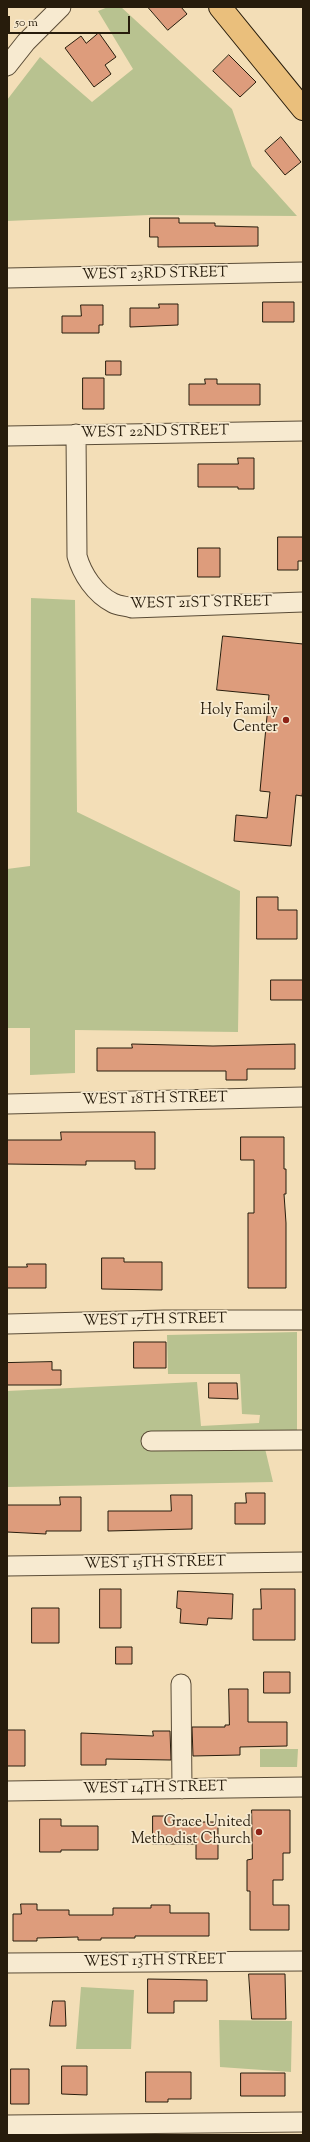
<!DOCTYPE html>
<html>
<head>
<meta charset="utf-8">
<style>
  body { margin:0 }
  #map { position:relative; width:310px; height:2142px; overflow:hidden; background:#f3deb7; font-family:"Sorts Mill Goudy",serif }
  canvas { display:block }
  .frame { position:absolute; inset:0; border:8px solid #271c0c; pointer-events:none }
  .scale { position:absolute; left:8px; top:16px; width:122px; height:18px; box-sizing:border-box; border:2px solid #271c0c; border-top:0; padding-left:5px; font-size:12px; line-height:14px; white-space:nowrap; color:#271c0c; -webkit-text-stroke:3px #f7ead0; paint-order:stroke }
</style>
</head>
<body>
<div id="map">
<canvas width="310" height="2142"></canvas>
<div class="frame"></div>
<div class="scale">50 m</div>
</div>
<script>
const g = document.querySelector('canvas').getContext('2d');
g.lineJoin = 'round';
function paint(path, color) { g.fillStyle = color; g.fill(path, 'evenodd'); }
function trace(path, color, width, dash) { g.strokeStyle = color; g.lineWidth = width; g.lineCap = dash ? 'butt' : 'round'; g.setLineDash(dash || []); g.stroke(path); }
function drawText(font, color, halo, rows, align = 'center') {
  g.font = font + ' "Sorts Mill Goudy",serif'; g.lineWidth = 3.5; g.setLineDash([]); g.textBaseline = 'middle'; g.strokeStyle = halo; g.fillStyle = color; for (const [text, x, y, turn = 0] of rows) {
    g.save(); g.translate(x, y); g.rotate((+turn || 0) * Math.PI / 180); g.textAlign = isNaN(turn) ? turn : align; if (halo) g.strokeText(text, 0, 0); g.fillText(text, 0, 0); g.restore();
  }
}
paint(new Path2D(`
  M108 7H121L232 109 252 166 297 216 149 215 7 221V100L40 57 92 102 133 69 98 11Z
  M31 598 75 600 77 812 240 891 238 1032 75 1030V1073L30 1075V1028H7V869L30 866Z
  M297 1332V1433L262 1436 273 1482 7 1487V1391L197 1382 201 1426 259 1423 260 1415 242 1414 240 1374H168L167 1335Z
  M260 1749H298L297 1767H260Z
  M81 1987 134 1990 131 2049H76Z
  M219 2020 292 2021 291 2072 220 2067Z`), '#b8c290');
const building = new Path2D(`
  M148 7H181L187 14 168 30Z
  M99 33 116 57 105 65 111 74 94 87 65 48 81 36 86 43Z
  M229 55 256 82 240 97 213 71Z
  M281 137 301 162 285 175 265 151Z
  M150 218H179V223H215V226L258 227V246L158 247V237H150Z
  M263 302H294V322H263Z
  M159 304H178V325L130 327V308H159Z
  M81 305H103V325H99V333H62V316H81Z
  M106 361H121V375H106Z
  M83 378H104V409H83Z
  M205 379H217V384H260V405H189V384H205Z
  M238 458H254V489H238V487H198V464H238Z
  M278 537H303V561H298V570H278Z
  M198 548H220V577H198Z
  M223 636 303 644V789L302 796 296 795 291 846 234 841 236 815 267 818 270 792 260 791 269 695 217 690Z
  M257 897H278V910H297V939H257Z
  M271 980H303V1000H271Z
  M132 1044 213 1046 295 1044V1069H247V1080H226V1071H97V1048H132Z
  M61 1132H155V1169H135V1161H86V1165L7 1164V1140H61Z
  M241 1137H284V1169H286V1194H284L286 1223V1288H248V1213H254V1160H241Z
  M102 1258H124V1262H162V1290L102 1289Z
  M27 1264H46V1288H7V1267H27Z
  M134 1342H166V1368H134Z
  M52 1362V1370H61V1385H7V1363Z
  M209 1383H237L238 1399 209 1398Z
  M246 1493H265V1524H235V1503H246Z
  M171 1495H192V1529L108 1531V1511H171Z
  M60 1497H81V1531H46V1534L7 1532V1505H60Z
  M100 1589H121V1628H100Z
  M261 1589H295V1640H253V1609H261Z
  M178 1591 233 1594 232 1619 208 1618 207 1625 180 1623 181 1609 177 1608Z
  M32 1608H59V1643H32Z
  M116 1647H132V1664H116Z
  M264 1672H290V1693H264Z
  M229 1689H248V1722H287V1746L240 1747V1755L193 1756 192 1727H225V1725H229Z
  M7 1730H25V1766H7Z
  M153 1731H170L171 1760 106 1759V1765H81V1733L153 1736Z
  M252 1810H290V1853H283V1880H273V1905H289V1930H250V1891H247V1860L252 1859Z
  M153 1816H173V1822H218V1859H196V1844H153Z
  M40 1819H61V1826H98V1850H61V1852H40Z
  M21 1904H37V1910H69V1915H113V1908H151V1905H170V1913H209V1936H135V1938H101V1940H78V1937L37 1938V1941H13V1914H21Z
  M249 1974H285L286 2019H252Z
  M148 1979 207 1980V2001H174V2013H148Z
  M53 2001H65L66 2026H50Z
  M62 2066H87V2095L62 2094Z
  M11 2069H29V2104H11Z
  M146 2072H191V2099H168V2102H146Z
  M241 2073H285V2096H241Z`);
paint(building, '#dd9c7c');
trace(building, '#271c0c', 1);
const minor = new Path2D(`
  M7 66 26 42 61 7
  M7 278 303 272
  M76 434 77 556C82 574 95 594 113 603 119 606 126 606 132 608L303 602
  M7 436 303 431
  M7 1104 303 1097
  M7 1324 164 1320H303
  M151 1441 303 1440
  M7 1566 303 1562
  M181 1684 182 1789
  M7 1791 303 1787
  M7 1963 303 1961
  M7 2125 303 2122`);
const primary = new Path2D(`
  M220 7 303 109`);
trace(minor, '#5a4c37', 21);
trace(primary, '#271c0c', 24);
trace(minor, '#f7ead0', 19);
trace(primary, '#eabf7c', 22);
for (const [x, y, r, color] of [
  [286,720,4,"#8f2418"],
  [259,1832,4,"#8f2418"]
]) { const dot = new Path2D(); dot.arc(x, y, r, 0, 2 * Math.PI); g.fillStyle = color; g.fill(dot); trace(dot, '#f7ead0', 1.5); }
drawText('15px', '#271c0c', '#f7ead0', [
  ["WEST 23RD STREET",155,275,-1],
  ["WEST 22ND STREET",155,433,-1],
  ["WEST 21ST STREET",201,604,-1],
  ["WEST 18TH STREET",155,1100,-1],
  ["WEST 17TH STREET",155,1321,-1],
  ["WEST 15TH STREET",155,1564,-1],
  ["WEST 14TH STREET",155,1789,-1],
  ["WEST 13TH STREET",155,1962,-1]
]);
drawText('15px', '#271c0c', '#f7ead0', [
  ["Holy Family",278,711],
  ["Center",278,728],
  ["Grace United",251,1823],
  ["Methodist Church",251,1840]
], 'right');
</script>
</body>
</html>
